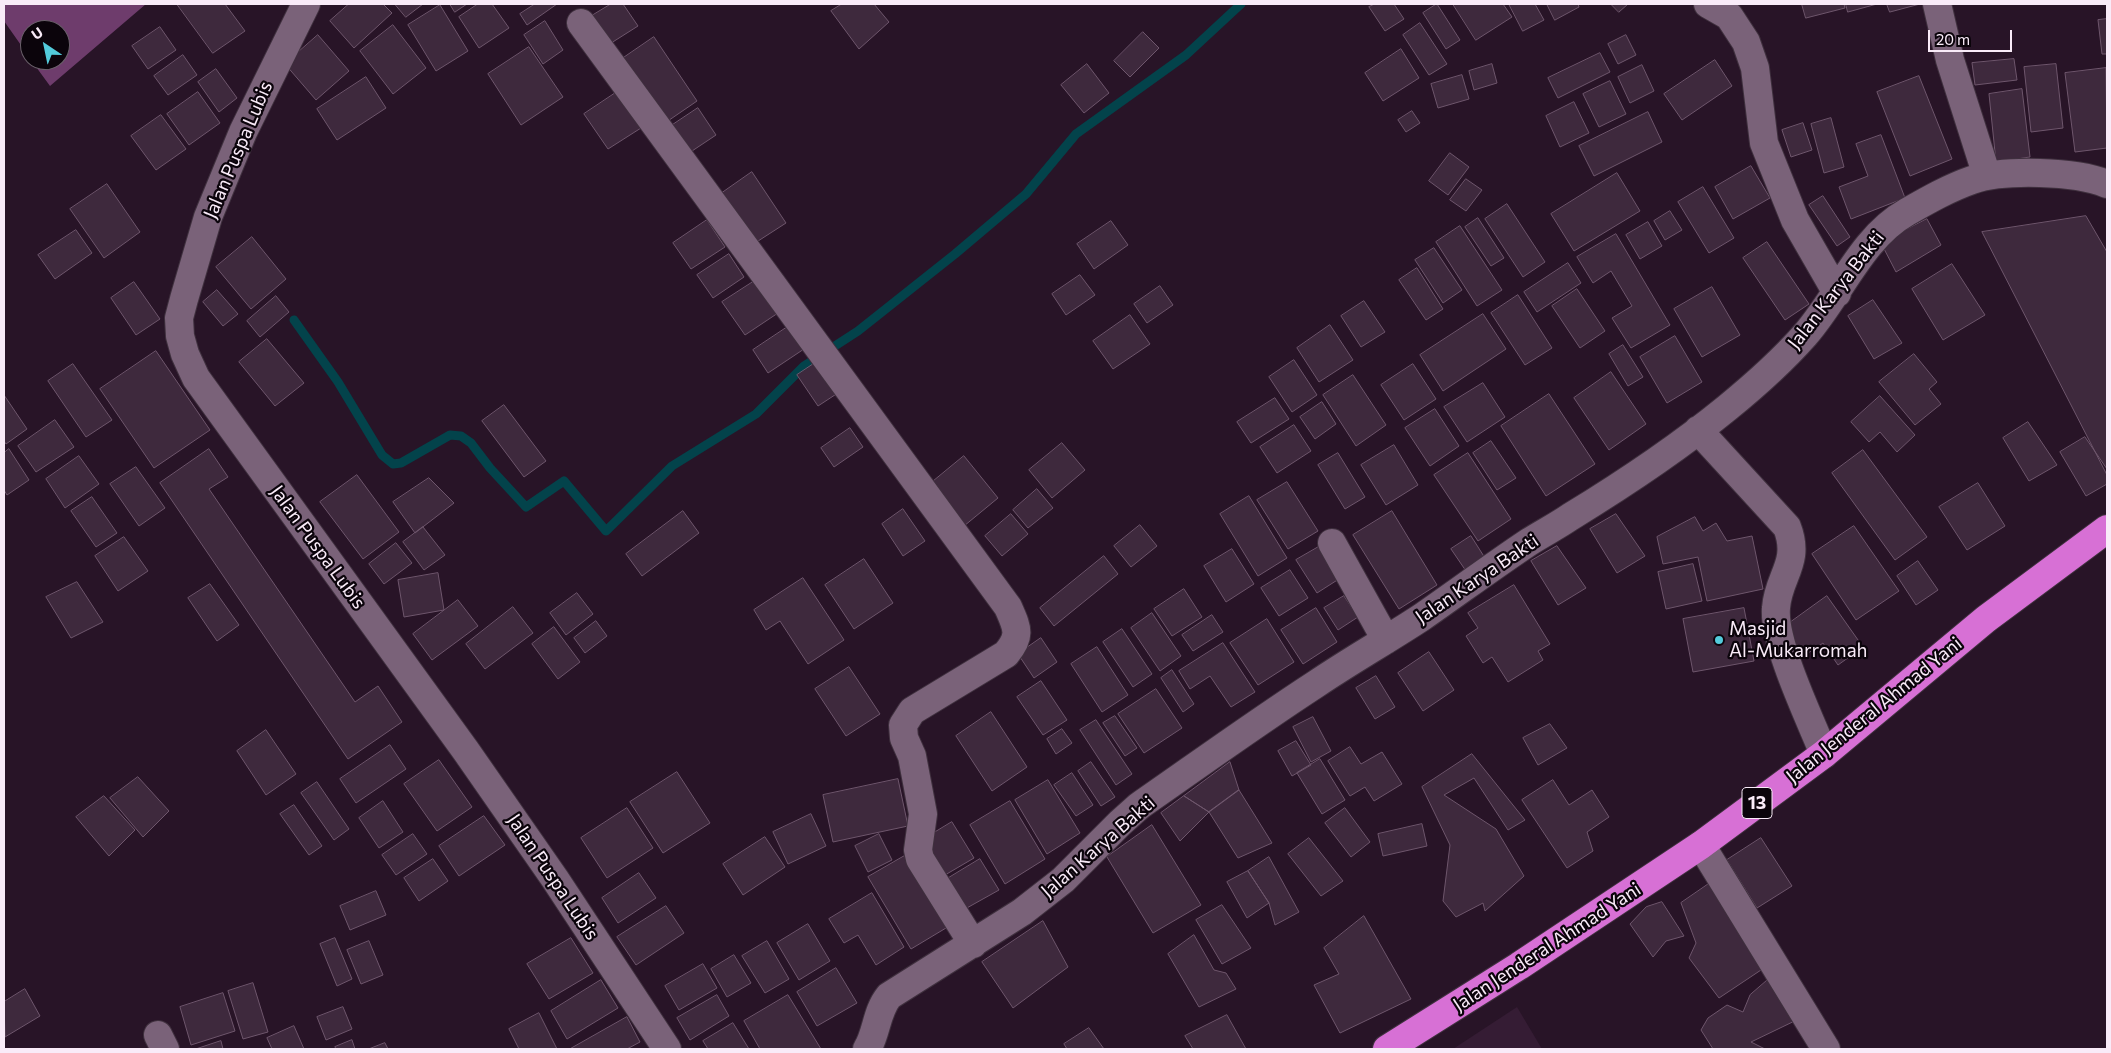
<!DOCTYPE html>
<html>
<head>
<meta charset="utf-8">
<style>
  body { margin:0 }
  #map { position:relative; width:2111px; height:1053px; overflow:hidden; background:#281427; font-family:Commissioner,sans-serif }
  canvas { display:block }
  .frame { position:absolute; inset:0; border:5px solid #f9ebf8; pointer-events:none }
  .north { position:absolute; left:20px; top:20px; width:50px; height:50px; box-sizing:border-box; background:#0b040b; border:1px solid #6a606a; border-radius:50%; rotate:326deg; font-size:14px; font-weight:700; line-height:20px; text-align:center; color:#f9ebf8 }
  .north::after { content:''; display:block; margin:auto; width:18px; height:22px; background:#53cbdb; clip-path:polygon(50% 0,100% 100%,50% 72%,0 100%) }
  .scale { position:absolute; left:1928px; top:30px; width:84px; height:22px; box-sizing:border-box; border:2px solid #f9ebf8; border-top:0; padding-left:6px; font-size:15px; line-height:18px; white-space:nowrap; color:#f9ebf8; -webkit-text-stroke:4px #0b040b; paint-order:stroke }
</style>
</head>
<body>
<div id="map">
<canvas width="2111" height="1053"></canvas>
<div class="frame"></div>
<div class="north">U</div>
<div class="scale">20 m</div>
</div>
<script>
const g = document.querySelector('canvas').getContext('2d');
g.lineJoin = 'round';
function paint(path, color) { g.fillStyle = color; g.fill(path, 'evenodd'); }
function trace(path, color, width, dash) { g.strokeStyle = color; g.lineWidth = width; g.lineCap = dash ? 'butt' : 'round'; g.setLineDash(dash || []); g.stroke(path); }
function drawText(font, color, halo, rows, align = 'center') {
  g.font = font + ' Commissioner,sans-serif'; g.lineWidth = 4.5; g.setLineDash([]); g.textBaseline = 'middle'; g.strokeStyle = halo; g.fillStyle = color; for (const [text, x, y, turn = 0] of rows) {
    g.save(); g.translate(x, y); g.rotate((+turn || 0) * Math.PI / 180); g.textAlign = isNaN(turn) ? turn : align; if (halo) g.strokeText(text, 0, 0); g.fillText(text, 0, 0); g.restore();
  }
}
paint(new Path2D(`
  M1517 1007 1542 1049H1453Z`), '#351c34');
paint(new Path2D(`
  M4 4H146L50 86 31 60H60V30H30V58L4 21Z`), '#6e3c6c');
trace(new Path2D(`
  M294 320 338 382 382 455 393 464 401 463 450 435 461 436 471 443 490 468 526 507 564 481 606 531 672 466 756 414 804 366 858 331 955 254 1026 194 1076 134 1186 55 1241 4`), '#03434b', 9);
const building = new Path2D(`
  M177 4H225L245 31 213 53Z
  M349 4H383L392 13 354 48 330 21Z
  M395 4H423L406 17Z
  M450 4H467L455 12Z
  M478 4H492L509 28 479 48 459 17Z
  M535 4H557L527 25 520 14Z
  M611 4H623L638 26 608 45 590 17Z
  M842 4H874L889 22 859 49 831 11Z
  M1375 4H1394L1404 19 1385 31 1369 7Z
  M1437 4 1460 40 1446 49 1423 13Z
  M1453 4H1503L1512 17 1476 40Z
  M1509 4H1535L1544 20 1523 31Z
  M1547 4H1578L1579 7 1555 20Z
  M1611 4H1628L1619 12Z
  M1802 4H1844L1845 8 1806 18Z
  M1846 4H1877L1848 12Z
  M1887 4H1920L1890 12Z
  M440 5 468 51 436 71 408 25Z
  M2107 19V54H2102L2098 20Z
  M545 21 563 50 543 64 524 35Z
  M1420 23 1447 64 1429 75 1403 35Z
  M393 25 426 68 393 94 360 51Z
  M160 27 176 50 148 69 132 46Z
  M1143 32 1159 48 1130 77 1114 61Z
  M318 35 349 71 316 100 285 64Z
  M1626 35 1636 55 1618 64 1608 44Z
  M654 37 697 101 662 125 619 61Z
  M529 47 563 97 521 125 488 74Z
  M1401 49 1419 78 1383 101 1365 73Z
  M1600 53 1610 72 1558 98 1548 78Z
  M183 55 197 75 168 95 154 76Z
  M2014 59 2017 80 1975 85 1972 63Z
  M1715 60 1732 86 1682 120 1664 94Z
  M1087 64 1109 93 1084 113 1061 85Z
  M1492 64 1497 83 1474 90 1469 71Z
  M2056 64 2063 128 2031 132 2024 67Z
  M1642 65 1654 91 1630 103 1618 77Z
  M2106 68 2107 148 2075 152 2065 73Z
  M216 69 237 98 219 112 198 82Z
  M1462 75 1469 99 1438 108 1431 84Z
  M1919 76 1952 159 1910 176 1877 92Z
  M366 77 386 108 337 140 317 109Z
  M1610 81 1626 114 1599 127 1583 94Z
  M2022 89 2030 157 1996 162 1989 94Z
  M198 92 220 123 189 145 167 114Z
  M617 92 641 128 608 149 584 114Z
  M1574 102 1589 133 1560 147 1546 116Z
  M698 108 716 135 677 161 659 134Z
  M1412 111 1420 123 1406 132 1398 120Z
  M1648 112 1662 142 1594 176 1579 146Z
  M161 115 186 149 156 170 131 136Z
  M1831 118 1844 167 1824 173 1811 124Z
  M1803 123 1812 150 1791 157 1782 130Z
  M1881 135 1905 198 1851 219 1839 187 1868 176 1856 144Z
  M1450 153 1469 167 1448 195 1429 181Z
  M1751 166 1770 198 1733 219 1715 187Z
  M752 172 786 223 755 243 722 193Z
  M1617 173 1640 211 1574 251 1551 214Z
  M1466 179 1482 190 1466 211 1450 200Z
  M107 184 140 232 104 258 70 209Z
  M1703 187 1734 238 1709 253 1678 202Z
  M1823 196 1850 237 1837 246 1809 205Z
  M1507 204 1545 262 1523 277 1485 219Z
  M1670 211 1682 230 1665 240 1654 221Z
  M2086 216 2107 252V475L1982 232Z
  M1478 218 1504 258 1491 266 1465 227Z
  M1927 219 1941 245 1896 272 1881 243Z
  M707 220 725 247 691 269 673 243Z
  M1111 221 1128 245 1094 269 1077 244Z
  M1648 222 1662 246 1640 259 1626 235Z
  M1460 226 1502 290 1477 306 1436 242Z
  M76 230 92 253 55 279 38 255Z
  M1616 234 1670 325 1631 348 1612 318 1632 306 1611 271 1593 283 1577 257Z
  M252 237 286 279 251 309 216 267Z
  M1767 242 1809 304 1785 320 1743 258Z
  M1434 248 1462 290 1443 303 1415 260Z
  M729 254 744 277 713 298 697 275Z
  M1568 263 1581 283 1537 312 1524 292Z
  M1952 264 1985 315 1943 340 1912 289Z
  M1417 268 1443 309 1426 320 1399 280Z
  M1080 275 1095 295 1066 315 1052 294Z
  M756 280 778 313 745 335 722 302Z
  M134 282 160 319 136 335 111 298Z
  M1160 286 1173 305 1147 323 1134 304Z
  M1712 287 1740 335 1702 357 1674 309Z
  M1577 289 1605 331 1580 348 1552 306Z
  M217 290 238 314 223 326 203 302Z
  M1518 295 1552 348 1525 365 1491 313Z
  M276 296 289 312 260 337 247 321Z
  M1873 300 1902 343 1874 359 1848 316Z
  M1364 301 1385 332 1361 347 1341 316Z
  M1483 314 1506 349 1443 391 1420 355Z
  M1130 315 1150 344 1113 369 1093 341Z
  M1330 325 1353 360 1319 382 1297 348Z
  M789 326 804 349 768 373 753 350Z
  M1675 336 1702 382 1667 403 1640 357Z
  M267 339 304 383 275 406 239 362Z
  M1623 345 1643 377 1628 386 1609 354Z
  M156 351 210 430 154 468 100 389Z
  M1914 354 1937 382 1929 389 1941 404 1915 425 1879 382Z
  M824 357 844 389 818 406 797 375Z
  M1294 360 1317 395 1292 412 1269 377Z
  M73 364 112 420 86 437 48 381Z
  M1413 364 1436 399 1404 420 1381 385Z
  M1611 372 1646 424 1609 450 1574 398Z
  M1353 375 1386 425 1356 446 1323 395Z
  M1483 383 1505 417 1467 442 1444 407Z
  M1549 394 1595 464 1546 496 1501 426Z
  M4 395 27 429 6 444 4 441Z
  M1880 396 1915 435 1897 452 1880 432 1869 442 1851 422Z
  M1275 398 1289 419 1251 443 1237 422Z
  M1322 402 1336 424 1315 439 1300 417Z
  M504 405 546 461 524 477 482 421Z
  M1435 409 1459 446 1430 466 1405 428Z
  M55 420 74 447 36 472 18 446Z
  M2028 422 2057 465 2029 481 2003 438Z
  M1294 425 1311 451 1277 473 1260 447Z
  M850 428 863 447 834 467 821 448Z
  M2085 437 2107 469V484L2086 496 2060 452Z
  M1491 441 1516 478 1497 490 1473 453Z
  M1062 443 1085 470 1052 498 1029 470Z
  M1394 445 1418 485 1386 505 1361 465Z
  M9 449 29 480 7 495 4 490V453Z
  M209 449 228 477 209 489 355 702 378 686 402 722 348 759 160 483Z
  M1863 450 1927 537 1895 560 1832 473Z
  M1338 453 1365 497 1345 509 1318 465Z
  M1468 453 1511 519 1478 541 1434 475Z
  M79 456 99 484 65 508 46 479Z
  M964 456 998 498 964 526 930 484Z
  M136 467 165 508 139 526 110 484Z
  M357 475 399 532 363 559 320 502Z
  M429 478 454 503 415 533 393 502Z
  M1287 482 1318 531 1288 549 1257 500Z
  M1978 483 2005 526 1967 550 1939 507Z
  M1037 489 1053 508 1028 528 1013 510Z
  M1249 496 1287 558 1258 576 1220 514Z
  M92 497 117 533 96 547 71 511Z
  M903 509 925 541 903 556 882 524Z
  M683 511 699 533 642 576 626 554Z
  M1392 511 1437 585 1399 609 1353 535Z
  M1011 514 1028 534 1002 556 985 536Z
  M1616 514 1645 556 1617 573 1590 529Z
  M1695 517 1703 531 1716 523 1727 541 1752 536 1763 589 1707 601 1698 557 1663 564 1657 537Z
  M1140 525 1157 546 1131 567 1114 546Z
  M1854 526 1899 591 1856 620 1812 554Z
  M423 527 445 555 424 570 403 542Z
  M1471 536 1485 558 1466 571 1451 549Z
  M124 537 148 571 118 591 95 556Z
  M396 543 412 563 384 584 369 564Z
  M1322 545 1342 577 1317 593 1296 560Z
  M1557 546 1586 588 1558 605 1531 561Z
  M1232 549 1254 584 1226 602 1204 566Z
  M1104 556 1118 574 1054 626 1040 608Z
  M864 559 893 603 854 629 825 585Z
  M1918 561 1938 590 1916 605 1897 576Z
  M1693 564 1702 601 1666 609 1658 572Z
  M1290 570 1308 598 1279 616 1261 588Z
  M438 573 444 610 404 617 398 580Z
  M803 578 844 640 808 664 780 621 766 630 754 610Z
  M77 582 103 622 71 638 46 597Z
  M210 584 239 625 217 641 188 598Z
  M1514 585 1550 644 1538 651 1543 660 1508 682 1492 657 1483 663 1466 636 1478 628 1468 613Z
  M1184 589 1202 617 1172 636 1154 609Z
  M577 593 593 614 566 635 550 613Z
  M1344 596 1358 617 1338 630 1324 608Z
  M1827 596 1863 647 1838 665 1823 643 1804 656 1784 627Z
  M458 600 478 626 432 660 413 634Z
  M513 607 533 633 485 669 466 644Z
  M1316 608 1337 642 1303 664 1281 630Z
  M1744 608 1754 661 1693 672 1683 619Z
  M1152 613 1181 656 1160 671 1131 628Z
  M1212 615 1223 632 1193 651 1182 635Z
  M1267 619 1294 662 1258 685 1230 643Z
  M596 621 607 636 585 653 574 638Z
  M554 627 580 662 558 679 532 644Z
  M1122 629 1152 674 1133 687 1103 642Z
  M1041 638 1057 662 1034 678 1018 654Z
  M1223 643 1255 692 1231 707 1210 676 1190 689 1179 671Z
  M1097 647 1128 695 1102 712 1071 664Z
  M1429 652 1454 690 1423 711 1398 673Z
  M849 667 880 714 846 736 815 689Z
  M1172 670 1194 704 1183 712 1161 678Z
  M1376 676 1395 707 1375 719 1356 688Z
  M1041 681 1067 720 1043 735 1017 697Z
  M1156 689 1182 728 1144 753 1118 714Z
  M991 712 1027 767 992 791 956 736Z
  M1115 716 1137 748 1125 756 1103 723Z
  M1313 717 1331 751 1311 762 1293 727Z
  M1096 720 1132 774 1116 785 1080 730Z
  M1550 724 1567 748 1538 765 1523 738Z
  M1062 729 1072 743 1056 754 1047 739Z
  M266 730 296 774 266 795 237 751Z
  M1296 741 1311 765 1292 776 1278 751Z
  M390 745 406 769 356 803 340 779Z
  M1350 747 1361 764 1382 752 1402 784 1374 801 1365 787 1350 796 1328 761Z
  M1472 754 1525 820 1508 830 1474 778 1444 795 1496 829 1524 876 1485 911 1483 903 1456 917 1443 901 1450 845 1422 787Z
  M1320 759 1345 800 1322 814 1297 773Z
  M439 760 472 807 437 831 404 784Z
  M1091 762 1115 797 1101 806 1078 771Z
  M1230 762 1239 790 1209 812 1184 796Z
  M677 772 710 823 663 853 630 802Z
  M1072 773 1093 805 1076 816 1054 785Z
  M138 777 169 811 143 837 110 798Z
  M898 779 908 826 833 842 823 795Z
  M1048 780 1080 833 1047 854 1015 800Z
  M1553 780 1569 805 1592 790 1609 817 1587 832 1593 851 1567 868 1522 800Z
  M317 782 349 829 334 840 301 793Z
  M1239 790 1272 843 1238 858 1209 812Z
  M104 796 135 830 109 856 76 817Z
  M1184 796 1209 812 1180 841 1161 813Z
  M383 801 403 832 379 848 359 818Z
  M1010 801 1045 859 1005 884 970 825Z
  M294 805 322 846 309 855 280 814Z
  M627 808 653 848 607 878 581 838Z
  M1345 808 1370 842 1351 857 1325 823Z
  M811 814 826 846 788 864 773 832Z
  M484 816 505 845 459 876 439 846Z
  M952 822 974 858 945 875 924 839Z
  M1422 824 1427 846 1383 856 1378 834Z
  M1152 825 1201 905 1153 933 1107 857Z
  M413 834 427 854 396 875 382 855Z
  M879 834 892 860 868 872 855 846Z
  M765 837 785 867 743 895 723 864Z
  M1309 838 1343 881 1321 896 1288 854Z
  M1761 838 1792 886 1757 908 1727 860Z
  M908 854 951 925 911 949 868 877Z
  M1269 857 1299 912 1275 925 1269 903 1248 871Z
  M433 859 448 881 419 901 404 878Z
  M980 859 999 890 965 909 947 879Z
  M1248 871 1269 903 1247 918 1227 882Z
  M639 873 656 898 618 923 602 898Z
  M1713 881 1767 966 1719 998 1689 958 1696 943 1681 903Z
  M376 891 386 915 350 930 340 906Z
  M872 893 904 947 876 965 858 935 844 943 829 919Z
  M1662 902 1684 936 1666 941 1653 957 1630 924 1646 907Z
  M1222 905 1251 948 1222 964 1196 920Z
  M666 906 684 933 636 965 617 937Z
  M1364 916 1411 999 1340 1033 1314 985 1339 974 1324 948Z
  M1043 921 1068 967 1013 1008 982 962Z
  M808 924 830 961 799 980 777 943Z
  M1194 935 1214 970 1226 973 1236 989 1199 1007 1168 954Z
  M335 938 352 979 337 986 320 944Z
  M571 938 593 973 549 999 527 964Z
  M369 941 383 975 361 984 347 950Z
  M767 941 789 979 765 993 742 956Z
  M734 955 751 983 727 997 711 969Z
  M703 964 717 988 679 1010 665 986Z
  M836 968 857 1003 817 1026 797 992Z
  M1770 978 1805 1016 1751 1042 1765 1049H1713L1701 1030 1708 1018 1727 1005 1743 1012 1750 995Z
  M601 980 618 1008 567 1039 551 1011Z
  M253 983 268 1032 243 1039 228 991Z
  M25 989 40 1016 5 1037 4 1002Z
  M223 993 235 1031 191 1045 180 1007Z
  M717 995 729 1016 690 1040 677 1018Z
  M788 995 821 1049H760L744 1021Z
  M343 1007 352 1029 326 1040 317 1017Z
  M539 1013 557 1049H519L509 1029Z
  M1227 1015 1246 1049H1193L1185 1036Z
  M627 1017 640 1042 627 1049H570Z
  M733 1023 749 1049H708L703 1041Z
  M294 1026 304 1049H272L267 1038Z
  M1089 1028 1104 1049H1067L1064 1044Z
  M352 1040 355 1049H336L335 1047Z
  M221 1041 223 1049H196Z
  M385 1043 388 1049H369Z`);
paint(building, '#3e293d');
trace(building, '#6e566c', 1);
const minor = new Path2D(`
  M306 4 243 132 208 217 184 299 179 318 180 336 185 354 196 378 466 751 555 879 667 1049
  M1708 4 1729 16 1746 42 1755 68 1764 143 1795 220 1837 293
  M1937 4 1950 60 1987 176
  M581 23 1008 607C1017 628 1022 635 1006 654L912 711 903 725 904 738 912 756 923 814 918 850 920 859 973 944
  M1698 430 1787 527C1801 563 1778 576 1776 608 1773 643 1810 719 1824 754
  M1332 543 1386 640
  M1701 845 1826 1049
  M158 1035 165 1049
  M867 1049C877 1033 876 1012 889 996L1022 912 1063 880 1120 823 1139 806C1198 765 1256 723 1316 684 1350 661 1387 640 1422 617 1458 592 1493 566 1529 542 1543 533 1557 526 1570 517 1624 484 1678 448 1727 408 1754 386 1782 361 1805 335 1840 295 1861 238 1907 212 1928 200 1949 188 1972 180 2004 169 2076 171 2107 184`);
const highway = new Path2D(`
  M1387 1049 1519 966 1701 845 1824 754 1986 619 2107 529`);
trace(minor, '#3f303e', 30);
trace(highway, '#3f303e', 30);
trace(minor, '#7a6279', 28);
trace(highway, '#d770d5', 28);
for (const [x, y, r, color] of [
  [1719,640,5,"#53cbdb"]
]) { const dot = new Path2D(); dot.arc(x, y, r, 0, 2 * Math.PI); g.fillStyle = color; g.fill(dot); trace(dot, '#0b040b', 2); }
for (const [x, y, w] of [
  [1757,803,30]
]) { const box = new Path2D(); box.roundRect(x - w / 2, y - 15.5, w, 31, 4); g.fillStyle = '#0b040b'; g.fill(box); trace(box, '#f9ebf8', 1); }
drawText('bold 18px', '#f9ebf8', null, [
  ["13",1757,803]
]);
drawText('19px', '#f9ebf8', '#0b040b', [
  ["Jalan Puspa Lubis",238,150,-67],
  ["Jalan Karya Bakti",1836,290,-52],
  ["Jalan Puspa Lubis",318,547,54],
  ["Jalan Karya Bakti",1477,579,-34],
  ["Jalan Jenderal Ahmad Yani",1874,710,-39],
  ["Jalan Karya Bakti",1098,847,-41],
  ["Jalan Puspa Lubis",553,877,56],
  ["Jalan Jenderal Ahmad Yani",1547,947,-33]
]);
drawText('19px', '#f9ebf8', '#0b040b', [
  ["Masjid",1729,629],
  ["Al-Mukarromah",1729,651]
], 'left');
</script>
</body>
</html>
